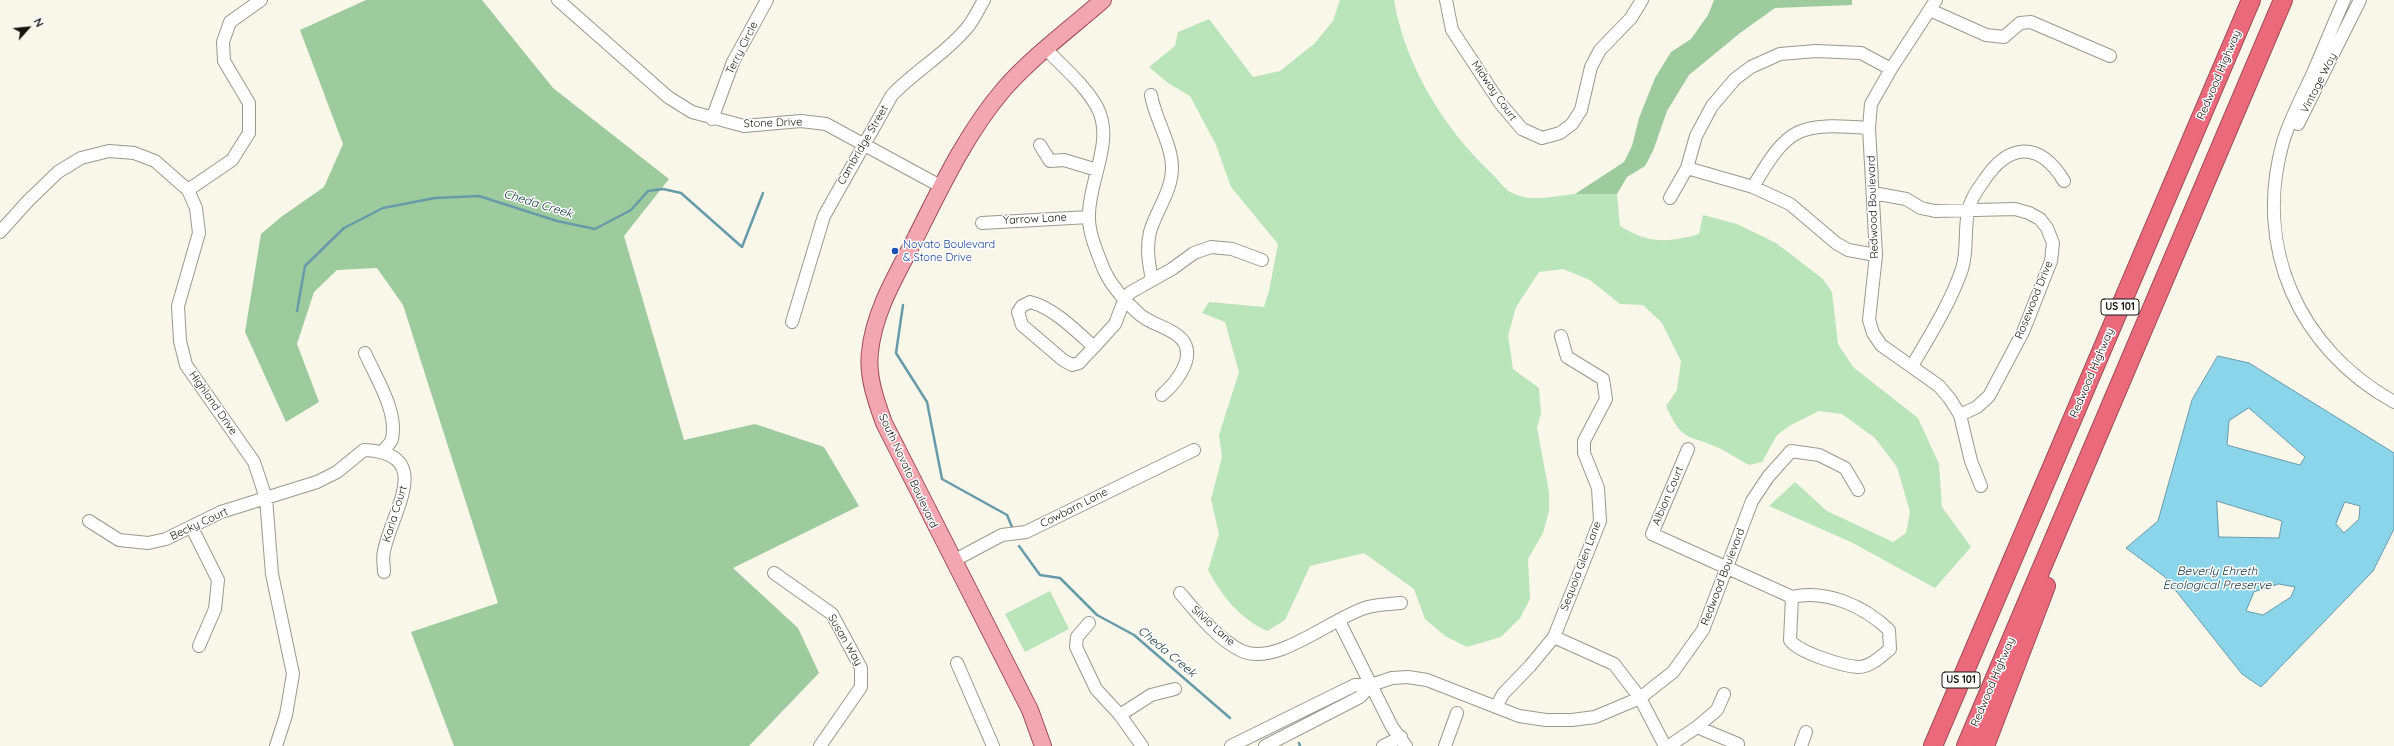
<!DOCTYPE html>
<html>
<head>
<meta charset="utf-8">
<style>
  body { margin:0 }
  #map { position:relative; width:2394px; height:746px; overflow:hidden; background:#f9f6ea; font-family:Quicksand,sans-serif }
  canvas { display:block }
  .north { position:absolute; left:8px; top:8px; width:40px; height:40px; -webkit-text-stroke:3px #fff; paint-order:stroke; rotate:63deg; font-size:11px; font-weight:700; line-height:16px; text-align:center; color:#151410 }
  .north::after { content:''; display:block; margin:auto; width:14px; height:18px; background:#151410; clip-path:polygon(50% 0,100% 100%,50% 72%,0 100%) }
</style>
</head>
<body>
<div id="map">
<canvas width="2394" height="746"></canvas>
<div class="north">N</div>
</div>
<script>
const g = document.querySelector('canvas').getContext('2d');
g.lineJoin = 'round';
function paint(path, color) { g.fillStyle = color; g.fill(path, 'evenodd'); }
function trace(path, color, width, dash) { g.strokeStyle = color; g.lineWidth = width; g.lineCap = dash ? 'butt' : 'round'; g.setLineDash(dash || []); g.stroke(path); }
function drawText(font, color, halo, rows, align = 'center') {
  g.font = font + ' Quicksand,sans-serif'; g.lineWidth = 3; g.setLineDash([]); g.textBaseline = 'middle'; g.strokeStyle = halo; g.fillStyle = color; for (const [text, x, y, turn = 0] of rows) {
    g.save(); g.translate(x, y); g.rotate((+turn || 0) * Math.PI / 180); g.textAlign = isNaN(turn) ? turn : align; if (halo) g.strokeText(text, 0, 0); g.fillText(text, 0, 0); g.restore();
  }
}
paint(new Path2D(`
  M1340 0H1394C1405 65 1443 127 1490 172 1497 178 1504 189 1512 193 1533 203 1553 196 1575 194 1589 193 1603 194 1617 194L1620 226C1649 244 1667 243 1699 234L1703 215 1737 224 1776 243 1823 279 1832 292 1838 344 1853 367 1918 418 1939 464 1942 507 1971 547 1935 588 1851 542 1769 506 1795 482 1827 511 1893 542 1906 533 1910 512 1897 467 1875 438 1842 414 1819 411 1789 426 1777 435 1762 462 1749 465C1739 460 1729 453 1719 448 1686 433 1683 443 1666 406L1677 390 1681 361 1662 323 1643 305 1620 304 1590 280 1563 269 1539 272 1516 307 1508 336 1513 369 1539 388 1541 413 1537 428 1549 492V511L1543 533 1528 559 1530 599 1520 618 1501 637 1467 647 1445 636 1425 619 1414 589 1364 553 1310 566 1285 620 1267 631C1238 617 1223 597 1208 570L1219 534 1211 499 1222 457 1219 435 1239 372 1225 322 1202 313 1209 302 1264 307 1269 291 1278 244 1231 187 1216 145 1190 96 1168 83 1149 67 1175 46 1178 32 1209 19 1253 77 1280 71 1314 44 1333 21Z
  M1050 591 1069 629 1025 652 1005 614Z`), '#bae4b9');
paint(new Path2D(`
  M366 0H482L553 88 669 179 624 236 684 440 755 424 824 447 859 506 733 568 798 628 819 673 749 746H454L411 632 498 603 403 305 377 268 337 270 314 292 297 344 319 402 286 422 245 332 261 234 281 217 324 187 343 144 300 30Z
  M1714 0H1852V5L1775 8 1740 33 1689 75 1667 111 1653 151 1645 166 1627 177 1617 194H1575L1624 162 1632 146 1639 118 1655 78 1671 52 1691 39 1708 15Z`), '#9ecb9d');
const water = new Path2D(`
  M2218 356 2249 363 2394 453V529L2373 571 2261 687 2242 674 2165 577 2126 548 2158 521 2192 400ZM2249 408 2305 457 2300 465 2227 445 2229 421ZM2217 501 2282 521 2279 538 2219 537ZM2345 502 2360 506 2359 519 2344 533 2336 524ZM2279 584 2295 587 2291 597 2263 615 2246 611 2254 592Z`);
paint(water, '#8bd5eb');
trace(water, '#689ba9', 1);
trace(new Path2D(`
  M903 305 896 353 927 402 942 479 1007 515 1012 527
  M297 311 305 266 344 228 383 208 435 198 479 196 557 221 595 229 631 210 648 191 663 189 681 193 742 247 763 193
  M1019 546 1040 575 1060 578 1097 615 1134 635 1230 718
  M1299 743 1300 746`), '#689ba9', 2.5);
const minor = new Path2D(`
  M558 0 668 97 692 112 744 126 801 121 826 124 942 187
  M1446 0 1452 30 1500 103 1522 129 1542 138 1560 133 1572 124 1581 110 1591 67 1600 50 1631 18 1642 0
  M1936 0 1891 69 1871 104 1869 128 1876 255 1869 320 1873 333 1881 345 1939 386 1950 399 1960 415 1971 461 1981 486
  M2344 0C2333 25 2323 50 2312 75 2302 97 2290 119 2283 142 2253 248 2299 349 2394 402
  M1930 10 1986 35 2004 37 2020 23 2031 22 2110 56
  M1046 49C1064 68 1086 86 1098 109 1114 142 1089 180 1089 215 1088 233 1098 254 1104 270 1111 285 1126 302 1138 313 1148 323 1165 326 1177 335 1201 352 1177 382 1162 395
  M1151 95C1155 119 1172 144 1172 168 1172 191 1156 211 1150 232 1146 249 1149 264 1152 280
  M712 119 733 62 767 0
  M2298 124 2360 0
  M1040 145 1050 161 1064 160 1097 170
  M1687 168 1753 187 1790 204 1836 243 1848 250 1876 255
  M1753 187C1789 125 1799 123 1869 128
  M188 190 232 160 249 133V103L224 61 223 42 230 22 261 0
  M1873 193 1906 199 1921 208 1935 211 2015 209 2029 213 2040 219 2047 228 2053 243 2051 261 2023 332 1989 396 1977 407 1960 415
  M1670 198 1687 168 1696 136 1712 106 1735 79 1751 67 1780 54 1816 51 1861 53 1891 69
  M982 223 1089 217
  M0 232 28 201 58 172 81 158 109 151 134 153 155 161 188 190 196 208 199 233 178 306 180 341 186 365 254 462 266 498 272 574 293 674 286 715 276 746
  M1030 302C1054 308 1076 331 1094 347L1079 363 1072 365 1063 360 1022 325 1018 312 1022 306Z
  M792 322 824 216 892 95C915 71 945 54 966 29 974 20 978 10 984 0
  M1094 347 1115 324 1125 298 1131 292 1172 269 1194 253 1211 247 1232 249 1262 260
  M365 353C376 378 398 411 392 439 391 443 386 447 383 451
  M1912 366C1930 335 1950 304 1962 269 1968 250 1964 231 1968 212 1970 200 1976 191 1983 182 2008 143 2039 140 2064 181
  M1688 449 1652 534 1792 597C1826 589 1864 606 1889 630L1890 649C1881 656 1871 667 1858 667 1843 666 1799 653 1790 640L1792 597
  M89 521 119 540 148 543 166 539 221 512 317 482 337 472 364 450C436 453 392 511 384 551 382 558 384 565 384 572
  M192 528 218 580 215 609 199 646
  M953 561 1002 535 1026 532 1194 450
  M774 573 832 614 861 668V687L820 746
  M1180 593C1197 613 1218 640 1242 651 1277 667 1334 616 1368 607 1379 604 1391 604 1401 603
  M1339 621 1392 727 1406 746
  M1089 623 1077 637 1076 647 1096 689 1120 715 1142 746
  M1554 637 1614 664 1640 698 1665 746
  M957 663 993 746
  M1496 707 1503 694 1530 666 1554 637 1600 521 1598 488 1584 453V441L1606 399 1603 379 1567 357 1561 336
  M1120 715 1151 695 1175 689
  M1697 727 1717 710 1724 694
  M1231 746 1355 685H1371L1392 678 1408 677 1427 680 1519 716 1546 720H1572L1595 717 1640 698 1673 672 1703 630 1752 501 1768 477 1791 451 1819 455 1845 468 1858 490
  M1265 746 1360 697 1371 685
  M1383 746 1401 737
  M1445 746 1457 713
  M1669 746 1697 727 1738 744
  M1801 746 1806 732`);
const major = new Path2D(`
  M1043 746 1030 710 884 423C876 401 867 376 870 352 874 311 897 274 916 237 941 187 967 132 1004 89 1033 56 1070 29 1103 0`);
const highway = new Path2D(`
  M1933 746 2251 0
  M1966 746 2283 0
  M1985 746 2046 586`);
trace(minor, '#9b998d', 14);
trace(major, '#9f4c56', 18);
trace(highway, '#9f4c56', 20);
trace(minor, '#fff', 12);
trace(major, '#f2a6b0', 16);
trace(highway, '#ea6a7b', 18);
for (const [x, y, r, color] of [
  [895,251,4,"#1a4fb4"]
]) { const dot = new Path2D(); dot.arc(x, y, r, 0, 2 * Math.PI); g.fillStyle = color; g.fill(dot); trace(dot, '#fff', 1.5); }
for (const [x, y, w] of [
  [2120,307,38],
  [1961,680,38]
]) { const box = new Path2D(); box.roundRect(x - w / 2, y - 8, w, 16, 3); g.fillStyle = '#fff'; g.fill(box); trace(box, '#151410', 1); }
drawText('bold 10px', '#151410', null, [
  ["US 101",2120,307],
  ["US 101",1961,680]
]);
drawText('11px', '#151410', '#fff', [
  ["Terry Circle",742,48,-63],
  ["Redwood Highway",2219,75,-67],
  ["Vintage Way",2319,83,-63],
  ["Midway Court",1494,91,55],
  ["Stone Drive",773,123,-2],
  ["Cambridge Street",863,145,-60],
  ["Redwood Boulevard",1873,207,-92],
  ["Yarrow Lane",1035,219,-3],
  ["Rosewood Drive",2034,300,-68],
  ["Redwood Highway",2092,373,-67],
  ["Highland Drive",213,403,55],
  ["South Novato Boulevard",908,471,65],
  ["Albion Court",1668,496,-67],
  ["Cowbarn Lane",1074,508,-27],
  ["Karla Court",395,514,-73],
  ["Becky Court",199,524,-25],
  ["Sequoia Glen Lane",1581,566,-69],
  ["Redwood Boulevard",1723,577,-69],
  ["Silvio Lane",1213,626,42],
  ["Susan Way",845,640,60],
  ["Redwood Highway",1993,682,-67]
]);
drawText('11px', '#164399', '#fff', [
  ["Novato Boulevard",903,245],
  ["& Stone Drive",903,258]
], 'left');
drawText('italic 12px', '#0d313b', '#fff', [
  ["Cheda Creek",538,204,17],
  ["Beverly Ehreth",2217,571],
  ["Ecological Preserve",2217,585],
  ["Cheda Creek",1167,652,40]
]);
</script>
</body>
</html>
